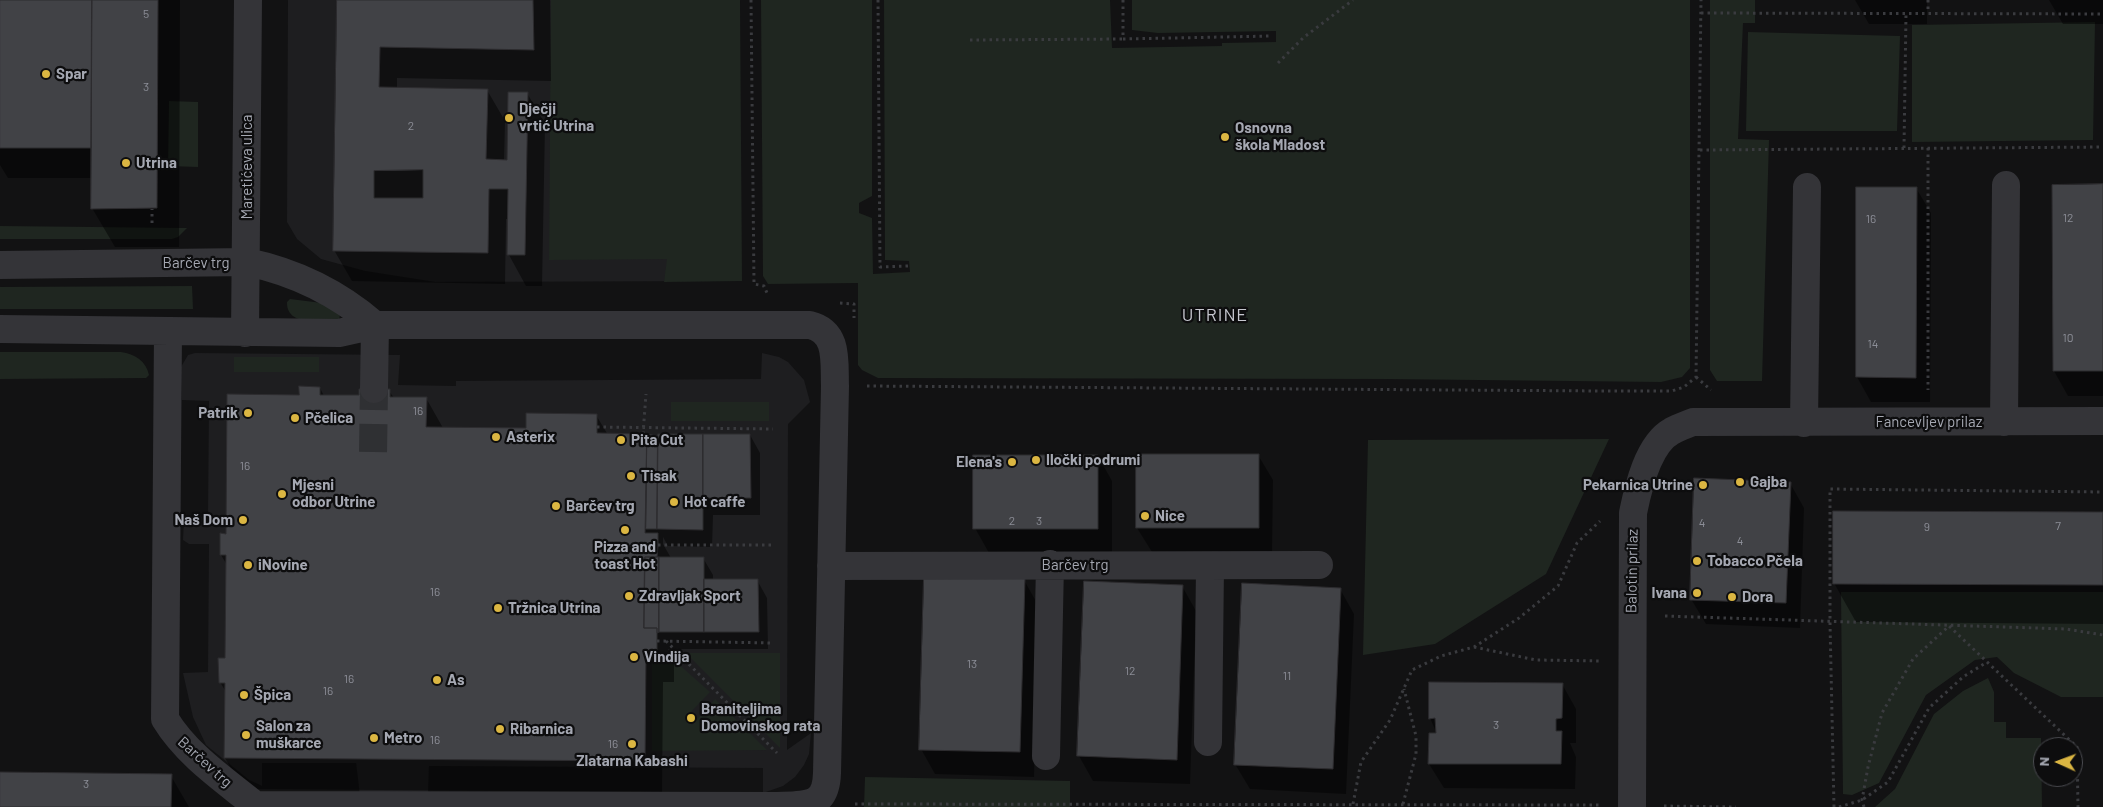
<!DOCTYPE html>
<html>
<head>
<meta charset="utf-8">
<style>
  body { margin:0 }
  #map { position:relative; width:2103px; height:807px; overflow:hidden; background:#121213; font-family:Barlow,sans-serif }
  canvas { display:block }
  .north { position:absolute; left:2033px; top:737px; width:50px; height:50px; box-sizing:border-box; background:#0d0d0e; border:1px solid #4a4b50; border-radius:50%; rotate:272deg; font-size:14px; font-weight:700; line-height:20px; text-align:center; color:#a5a8b2 }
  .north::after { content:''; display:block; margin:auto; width:18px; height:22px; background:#dbb642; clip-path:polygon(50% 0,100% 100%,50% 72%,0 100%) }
</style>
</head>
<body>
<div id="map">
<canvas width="2103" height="807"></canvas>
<div class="north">N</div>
</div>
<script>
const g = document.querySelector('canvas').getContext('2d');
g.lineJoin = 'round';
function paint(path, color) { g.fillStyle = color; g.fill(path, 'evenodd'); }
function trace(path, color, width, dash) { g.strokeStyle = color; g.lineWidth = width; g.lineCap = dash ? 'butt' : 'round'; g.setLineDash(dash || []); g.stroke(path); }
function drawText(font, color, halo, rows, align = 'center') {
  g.font = font + ' Barlow,sans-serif'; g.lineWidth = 4.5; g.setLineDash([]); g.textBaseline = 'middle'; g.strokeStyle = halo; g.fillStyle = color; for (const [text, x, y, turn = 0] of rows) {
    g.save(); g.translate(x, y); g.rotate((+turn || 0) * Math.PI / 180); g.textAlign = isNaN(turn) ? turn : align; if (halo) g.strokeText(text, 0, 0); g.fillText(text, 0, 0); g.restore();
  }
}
paint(new Path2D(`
  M288 0H729L730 281 435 282 365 271 321 259 297 239 287 222Z
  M195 353 400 355 398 385 456 386V381L761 379 762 353 779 357 788 362 804 380 810 402 788 424 787 750 811 733 809 754 804 765 795 777 783 786 763 793V768L429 766 428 796H360L356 763H262V786L249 780 206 745 193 717 183 673 208 672 209 544H189L183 540 184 519 208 516 209 401 182 400 181 367 188 355Z`), '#1e1e20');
paint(new Path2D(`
  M551 0H740L742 281 664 282 667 259 549 260Z
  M761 0H872V196L859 203V213L872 218 873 274 910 272 909 261 885 260 884 0H1110L1112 48 1222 46V43L1276 42V31L1158 33 1132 30V0H1690V368L1682 377 1661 382 1386 379 878 378 862 370 858 365V283L768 284 763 276Z
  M1710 0H1755V23H1743L1738 139 1769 140 1762 381H1717L1710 370Z
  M2095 22 2093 140 1912 142V25Z
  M1748 32 1900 36 1897 131H1746Z
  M169 101 198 102V167L168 166Z
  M0 226 187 228 178 237 172 239H0Z
  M192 286 193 309H0V287Z
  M290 299 322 303 340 314 339 321C323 321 286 327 287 302Z
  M0 352H121C135 354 146 361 149 375L146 378 0 379Z
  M234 357H319V372H234Z
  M671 402H769V421H671Z
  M1609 439 1546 574 1435 644 1363 655 1368 440Z
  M1841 592H2103V697H2061L2014 673 1997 657 1975 660 1926 695 1879 783 1852 795 1843 794Z
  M652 653 667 654 710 692 685 718 692 725 715 699 767 750 652 751Z
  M686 653H780V748Z
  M1988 678 1994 692V722H2006V738H2041L2042 807H1875L1895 789 1934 714 1963 691Z
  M865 777 1070 781V807H864Z`), '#1f2620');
paint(new Path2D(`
  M0 0H180L179 247H115L92 208V178H8L0 165Z
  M339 0H550L551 81 397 78V89L487 90 505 121 504 161H508L527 93 545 124 542 286H526L509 255V219H506L505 284 352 281 334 250Z
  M1855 0H1927V24H1869Z
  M2049 0H2103V24H2063Z
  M2103 185V396H2068L2054 371Z
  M1916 188 1931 213 1930 402H1871L1857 377Z
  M320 388 324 396 360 397 389 391 394 398H426L443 428 527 429 596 415 608 435 657 437 750 435 760 453V515H713L712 547 668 546 663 537V544L671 558H703L713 575V580H757L767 598 768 649H668L674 660V682H663L662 792 243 789 225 758 226 692 220 682 226 659 227 565 221 555 227 535 301 396Z
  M1258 455 1273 480 1272 552H1152L1137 528Z
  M1098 456 1112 481V553H989L975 528Z
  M1790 483 1804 508 1800 628 1706 624 1691 599Z
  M2103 514V624L1856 622 1834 583Z
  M1024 580 1038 605 1034 777 935 774 921 749Z
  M1085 582 1182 586 1196 611 1190 784 1093 781 1079 756Z
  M1340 589 1354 614 1346 794 1250 789 1235 764Z
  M1562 684 1576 709V743H1570L1576 757 1575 789 1444 788 1429 764 1437 734 1430 718Z
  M0 774 171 776 189 807H0Z`), '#0007');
const building = new Path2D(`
  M0 0H92L91 148H0Z
  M92 0H158L157 208 91 209Z
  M337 0H533L534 50 380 47 379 87 488 89 486 159 507 160 508 92H528L525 255H507L508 189H489L488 253 333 251ZM423 170V198H374V171Z
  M2103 184V371H2053L2052 185Z
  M1856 187H1917L1916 378 1856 377Z
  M299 386 320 387V395H359V389H390V397H427L426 427 526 428V413L597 414V433L647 434 645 533H658V545L657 557H645L644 628H657V651H646L645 761 224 758 225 683H219L218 658H225L226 555H220V533L226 534 227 394 299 395Z
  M647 434 658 436 657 529H646Z
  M658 434H703V530L657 529Z
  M703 434H750L751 498H703Z
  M1136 454H1259V528H1136Z
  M973 455H1098V529H973Z
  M1694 478 1791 482 1786 603 1690 600Z
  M1833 511 2103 512V585L1833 584Z
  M645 557H659V632L657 633V628H644Z
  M659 557H704V632H659Z
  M924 576 1025 578 1020 752 919 750Z
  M704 579H758L759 632H704Z
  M1084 581 1183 585 1177 760 1077 756Z
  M1242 583 1341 588 1333 769 1234 765Z
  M1429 682 1563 683 1562 718 1556 719V731H1562L1561 764H1428L1429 733H1436L1435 718 1429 719Z
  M0 772 172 774 171 807H0Z`);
paint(building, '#414246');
trace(building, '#2d2c2f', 1);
trace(new Path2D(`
  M373 452 374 389`), '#2f3033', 28, [28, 14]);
trace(new Path2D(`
  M751 0 754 284 764 286 767 293
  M878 0 880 267 909 266
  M1123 0V39L1272 36
  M1928 0V13
  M1701 13 2103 14
  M970 40 1123 39
  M1278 63 1303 38 1353 0
  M1904 148 1906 14
  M1928 148V390
  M1700 150 2103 147
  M152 223V209
  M840 303 854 304V318
  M1696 377 1711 390
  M867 386 1602 391H1672L1684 387 1696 377 1701 0
  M597 427 773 429
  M643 434 646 394
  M658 545H771
  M1665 616 2066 629 2103 635
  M657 641 773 643
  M666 641 777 753
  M1474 647 1536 660 1602 661
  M855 804 1602 805
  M1353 804 1361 762 1390 720 1412 670 1441 656 1474 647 1519 618 1558 586 1577 543 1600 521
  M1403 804 1416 754V736L1404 689
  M1664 806 1736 807
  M1834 807 1830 623V489L2103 492
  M1839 807 1862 800 1888 782 1929 708 1963 677 1987 662
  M1864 807 1862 800 1868 767 1882 713 1913 659 1949 626 2077 747 2078 807`), '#3a3b3f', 3, [2.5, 4]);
trace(new Path2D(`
  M0 265 247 262C295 272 338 293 375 325
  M0 329 339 333 375 325H810C839 332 834 362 835 386L827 773C826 807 808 805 777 806L255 805C223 779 187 755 165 719L168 331
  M245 333 248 0
  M374 389 375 325
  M2004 422 2006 185
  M1804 423 1807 187
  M831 566 1319 565
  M1208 742 1210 566
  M1046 756 1050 564
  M1632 807 1633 513C1638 488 1648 444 1672 431 1679 427 1686 425 1693 422L2103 421`), '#343438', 28);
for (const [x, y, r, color] of [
  [46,74,5,"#dbb642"],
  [509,118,5,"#dbb642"],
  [1225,137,5,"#dbb642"],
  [126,163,5,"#dbb642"],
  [248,413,5,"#dbb642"],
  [295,418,5,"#dbb642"],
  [496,437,5,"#dbb642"],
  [621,440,5,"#dbb642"],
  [1036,460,5,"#dbb642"],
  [1012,462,5,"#dbb642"],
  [631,476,5,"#dbb642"],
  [1740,482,5,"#dbb642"],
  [1703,485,5,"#dbb642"],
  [282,494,5,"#dbb642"],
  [674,502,5,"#dbb642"],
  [556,506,5,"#dbb642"],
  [1145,516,5,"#dbb642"],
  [243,520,5,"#dbb642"],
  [625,530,5,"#dbb642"],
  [1697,561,5,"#dbb642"],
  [248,565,5,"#dbb642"],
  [1697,593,5,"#dbb642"],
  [629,596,5,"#dbb642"],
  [1732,597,5,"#dbb642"],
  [498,608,5,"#dbb642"],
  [634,657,5,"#dbb642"],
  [437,680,5,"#dbb642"],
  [244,695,5,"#dbb642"],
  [691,718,5,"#dbb642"],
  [500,729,5,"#dbb642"],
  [246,735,5,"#dbb642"],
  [374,738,5,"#dbb642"],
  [632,744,5,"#dbb642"]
]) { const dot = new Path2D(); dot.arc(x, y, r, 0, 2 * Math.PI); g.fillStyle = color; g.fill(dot); trace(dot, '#0d0d0e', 2); }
drawText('12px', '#8c8e97', null, [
  ["5",146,14],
  ["3",146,87],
  ["2",411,126],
  ["12",2068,218],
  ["16",1871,219],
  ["10",2068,338],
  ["14",1873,344],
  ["16",418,411],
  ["16",245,466],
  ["2",1012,521],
  ["3",1039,521],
  ["4",1702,523],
  ["7",2058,526],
  ["9",1927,527],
  ["4",1740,541],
  ["16",435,592],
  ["13",972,664],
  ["12",1130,671],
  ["11",1287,676],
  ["16",349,679],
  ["16",328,691],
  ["3",1496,725],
  ["16",435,740],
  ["16",613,744],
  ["3",86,784]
]);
drawText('bold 15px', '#a5a8b2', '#0d0d0e', [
  ["Spar",56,74],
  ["Dječji",519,109],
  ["vrtić Utrina",519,126],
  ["Osnovna",1235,128],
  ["škola Mladost",1235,145],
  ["Utrina",136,163],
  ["Patrik",238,413,"right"],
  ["Pčelica",305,418],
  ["Asterix",506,437],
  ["Pita Cut",631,440],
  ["Iločki podrumi",1046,460],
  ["Elena's",1002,462,"right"],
  ["Tisak",641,476],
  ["Gajba",1750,482],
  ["Mjesni",292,485],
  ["odbor Utrine",292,502],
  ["Pekarnica Utrine",1693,485,"right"],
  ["Hot caffe",684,502],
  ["Barčev trg",566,506],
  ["Nice",1155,516],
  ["Naš Dom",233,520,"right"],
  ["Pizza and",625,547,"center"],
  ["toast Hot",625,564,"center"],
  ["Tobacco Pčela",1707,561],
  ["iNovine",258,565],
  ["Ivana",1687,593,"right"],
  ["Zdravljak Sport",639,596],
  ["Dora",1742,597],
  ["Tržnica Utrina",508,608],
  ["Vindija",644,657],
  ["As",447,680],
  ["Špica",254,695],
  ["Braniteljima",701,709],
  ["Domovinskog rata",701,726],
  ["Salon za",256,726],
  ["muškarce",256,743],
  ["Ribarnica",510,729],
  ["Metro",384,738],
  ["Zlatarna Kabashi",632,761,"center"]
], 'left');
drawText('15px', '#a5a8b2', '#0d0d0e', [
  ["Maretićeva ulica",247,167,-90],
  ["Barčev trg",196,263],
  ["Fancevljev prilaz",1929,422],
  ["Barčev trg",1075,565],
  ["Balotin prilaz",1632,571,-89],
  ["Barčev trg",205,762,42]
]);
g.letterSpacing = '1px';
drawText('18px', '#c6c7cf', '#0d0d0e', [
  ["UTRINE",1215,315]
]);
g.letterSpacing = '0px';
</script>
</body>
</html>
